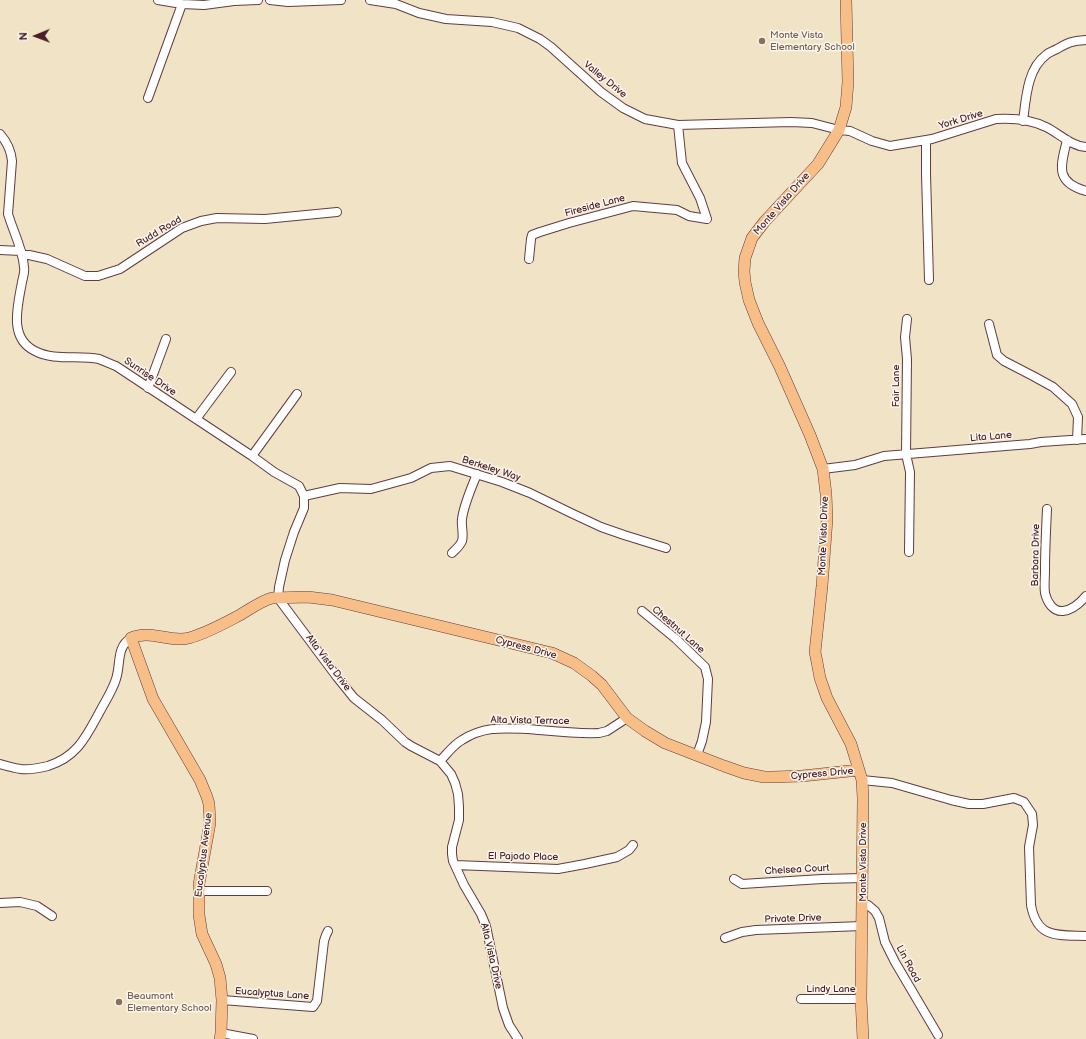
<!DOCTYPE html>
<html>
<head>
<meta charset="utf-8">
<style>
  body { margin:0 }
  #map { position:relative; width:1086px; height:1039px; overflow:hidden; background:#f0e3c6; font-family:"Balsamiq Sans",sans-serif }
  canvas { display:block }
  .north { position:absolute; left:16px; top:16px; width:40px; height:40px; -webkit-text-stroke:3px #fbf7ec; paint-order:stroke; rotate:269deg; font-size:11px; font-weight:700; line-height:16px; text-align:center; color:#4a1f2b }
  .north::after { content:''; display:block; margin:auto; width:14px; height:18px; background:#4a1f2b; clip-path:polygon(50% 0,100% 100%,50% 72%,0 100%) }
</style>
</head>
<body>
<div id="map">
<canvas width="1086" height="1039"></canvas>
<div class="north">N</div>
</div>
<script>
const g = document.querySelector('canvas').getContext('2d');
g.lineJoin = 'round';
function trace(path, color, width, dash) { g.strokeStyle = color; g.lineWidth = width; g.lineCap = dash ? 'butt' : 'round'; g.setLineDash(dash || []); g.stroke(path); }
function drawText(font, color, halo, rows, align = 'center') {
  g.font = font + ' "Balsamiq Sans",sans-serif'; g.lineWidth = 3; g.setLineDash([]); g.textBaseline = 'middle'; g.strokeStyle = halo; g.fillStyle = color; for (const [text, x, y, turn = 0] of rows) {
    g.save(); g.translate(x, y); g.rotate((+turn || 0) * Math.PI / 180); g.textAlign = isNaN(turn) ? turn : align; if (halo) g.strokeText(text, 0, 0); g.fillText(text, 0, 0); g.restore();
  }
}
const minor = new Path2D(`
  M158 0 182 4 204 5 234 1 258 0
  M270 0 288 2 341 0
  M370 0 396 4 419 13 446 19 492 22 518 28 540 39 551 47 601 92 623 108 645 119 678 125 791 122 812 123 839 130 850 131 872 141 890 146 932 139 996 119C1012 118 1032 120 1046 127 1060 134 1071 146 1086 147
  M148 98 182 4
  M1023 121C1026 99 1027 69 1046 55 1049 52 1053 51 1057 49 1069 42 1072 41 1086 40
  M0 134C7 142 11 150 12 161L8 214 10 220C15 235 23 251 24 267 25 272 23 277 22 282 18 305 8 338 35 351 54 361 78 355 99 359 104 361 110 364 116 366L252 456 274 472 299 486 304 496V508L294 532 285 560 279 587 278 598 337 677 354 698 382 720 405 742 411 746 440 761 451 774 455 783 458 794 459 807V820L452 847V854L453 861 464 885 481 914 486 926 503 1008 509 1025 518 1039
  M926 140V174L929 280
  M1067 140C1061 165 1054 182 1086 191
  M0 250 21 251
  M23 255H29L47 259 85 276H98L120 269 182 228 201 221 217 218 265 219 337 212
  M529 259 531 239 532 235 540 232 569 223 633 206 677 210 689 216 707 219 700 198 682 163 678 125
  M907 319 905 337 907 359 906 454 910 472 909 552
  M989 324 997 355 1004 361 1033 376 1053 387 1072 404 1078 417 1077 440
  M148 388 166 339
  M196 419 231 372
  M252 456 297 394
  M823 469 855 465 884 456 1030 444 1041 442 1085 439
  M304 496 340 488 371 489 411 478 431 468 450 466 502 482 530 493 571 513 601 527 624 535 666 548
  M1047 509C1046 530 1045 551 1045 571 1045 578 1044 586 1045 593 1047 602 1053 612 1063 611 1072 610 1081 602 1086 596
  M452 553C456 549 460 546 462 541 464 534 461 526 462 519 464 504 471 489 477 474
  M642 611 676 639 705 667 708 679 706 722 702 741 697 755
  M440 761C447 754 453 745 462 740 484 726 503 728 528 729 552 731 576 734 599 733L607 731 627 718
  M0 764C7 766 14 768 21 769 30 770 40 768 48 766 76 757 85 739 98 715 104 703 112 692 116 679 121 664 116 647 131 638
  M862 780 892 783 951 800 969 804H983L1014 798 1024 802 1032 814 1033 825 1029 847 1031 905C1037 939 1058 935 1086 936
  M455 865 558 869 585 864 617 857 629 850 633 845
  M734 879 742 884 822 879 863 878
  M199 891H267
  M0 903 20 902 37 906 52 916
  M863 905H868L875 911 879 918 885 942 895 962 938 1035
  M725 938 742 932 756 930 862 926
  M801 999H861
  M222 1000 313 1007 317 1001 324 941 326 935 328 931
  M221 1033 253 1039`);
const major = new Path2D(`
  M846 0 848 82 846 107 839 130 818 164 765 221 752 238 745 258 744 271 745 282 749 300 758 323 779 365 810 435 823 469 826 494 827 519 822 586 815 652 817 662 820 678 827 698 851 744 862 780 863 798 861 999 863 1039
  M220 1039 221 1033 222 1000 220 978 216 964 202 934 199 915V884L210 823 209 804 207 797 200 780 153 699 131 638C150 629 170 643 189 638 207 633 223 624 240 615 250 609 261 601 272 598L308 597 332 600 552 653 574 663 592 676 602 685 627 718 645 731 665 743 724 766 744 773 764 777H773L802 776 859 770`);
trace(minor, '#633c42', 10);
trace(major, '#633c42', 12);
trace(minor, '#fff', 8);
trace(major, '#f7be87', 11);
for (const [x, y, r, color] of [
  [762,41,4,"#8d6e63"],
  [119,1002,4,"#8d6e63"]
]) { const dot = new Path2D(); dot.arc(x, y, r, 0, 2 * Math.PI); g.fillStyle = color; g.fill(dot); trace(dot, '#fbf7ec', 1.5); }
drawText('10px', '#785e54', '#fbf7ec', [
  ["Monte Vista",770,35],
  ["Elementary School",770,47],
  ["Beaumont",127,996],
  ["Elementary School",127,1008]
], 'left');
drawText('10px', '#4a1f2b', '#fbf7ec', [
  ["Valley Drive",605,80,39],
  ["York Drive",961,120,-17],
  ["Monte Vista Drive",782,204,-49],
  ["Fireside Lane",595,206,-15],
  ["Rudd Road",159,232,-31],
  ["Sunrise Drive",150,377,34],
  ["Fair Lane",896,386,-90],
  ["Lita Lane",991,437,-5],
  ["Berkeley Way",491,469,18],
  ["Monte Vista Drive",824,536,-88],
  ["Barbara Drive",1036,555,-89],
  ["Chestnut Lane",678,630,41],
  ["Cypress Drive",526,648,15],
  ["Alta Vista Drive",328,663,53],
  ["Alta Vista Terrace",530,721,1],
  ["Cypress Drive",822,774,-5],
  ["Eucalyptus Avenue",204,855,-83],
  ["El Pajodo Place",523,857,1],
  ["Monte Vista Drive",863,862,-90],
  ["Chelsea Court",797,870,-3],
  ["Private Drive",793,919,-2],
  ["Alta Vista Drive",491,956,77],
  ["Lin Road",908,964,62],
  ["Lindy Lane",831,989],
  ["Eucalyptus Lane",272,994,4]
]);
</script>
</body>
</html>
